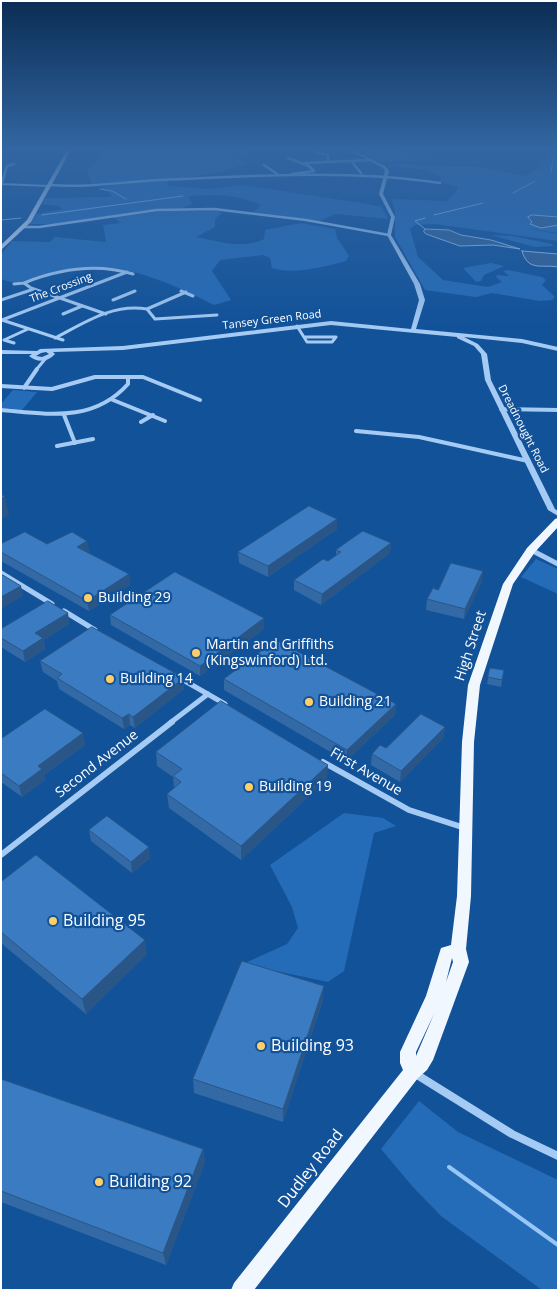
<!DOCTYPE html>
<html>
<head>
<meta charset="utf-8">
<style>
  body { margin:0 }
  #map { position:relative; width:559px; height:1291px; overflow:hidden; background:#125299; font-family:"Open Sans",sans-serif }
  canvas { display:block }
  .frame { position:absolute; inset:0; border:2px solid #fff; pointer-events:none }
</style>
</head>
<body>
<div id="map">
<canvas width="559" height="1291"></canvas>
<div class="frame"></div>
</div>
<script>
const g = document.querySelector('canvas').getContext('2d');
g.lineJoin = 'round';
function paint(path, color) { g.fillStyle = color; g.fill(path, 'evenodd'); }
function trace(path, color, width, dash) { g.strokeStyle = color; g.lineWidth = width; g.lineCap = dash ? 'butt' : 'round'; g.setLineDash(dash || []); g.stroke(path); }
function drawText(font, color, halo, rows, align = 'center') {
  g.font = font + ' "Open Sans",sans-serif'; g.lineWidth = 4.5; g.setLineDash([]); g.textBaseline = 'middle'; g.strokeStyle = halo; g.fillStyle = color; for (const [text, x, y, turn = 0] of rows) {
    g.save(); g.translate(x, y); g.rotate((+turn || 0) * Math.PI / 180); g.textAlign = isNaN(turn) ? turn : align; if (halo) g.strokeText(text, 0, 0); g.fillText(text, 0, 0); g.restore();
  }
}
paint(new Path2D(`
  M100 150H254L236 159 251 162C212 178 168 180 126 182 114 182 104 182 92 185L87 172 99 157Z
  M372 150H399L430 157 427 160 381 162 360 152Z
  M549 150H558V233L519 227 558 234V241L435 224 415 225 410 229 418 257 443 280 488 287 502 282 496 277 497 275 509 276 503 271 508 270 542 277 546 280 542 285 555 297 552 300 540 301 492 293 476 297 425 290 395 237V211L391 199 446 201 456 192 458 187 439 182 441 177 425 170 386 166 402 164 479 167 525 176 538 169Z
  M169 180 167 184 170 186 208 189 243 185 367 204 382 207 388 219 335 214 319 221 254 212 261 205C237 194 214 194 188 196L192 204 183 208 141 211 55 224H30L36 214 63 209 58 206 41 204 46 198 111 197 110 193 99 188 116 184Z
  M166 211H218L222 213 215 219V227L196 237C218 241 243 250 264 239L265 230 301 223 335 229 337 238 349 256 346 261C324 267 293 275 272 268L270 258 263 255 220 260 212 271 231 300 214 305C181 288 130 264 93 268 66 270 40 277 14 283L1 279V254L12 241 50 242 55 237 106 242 103 225 120 223 113 217Z
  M490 235 512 236 552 244 553 246 535 247Z
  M491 263 504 266 484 275 481 281 476 282 463 268Z
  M13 390 37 392 22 410 1 408V404Z
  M536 559 558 569V594L521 577Z
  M344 813 383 818 396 826 374 833 344 971 328 982 243 964 287 944 298 928 292 907 270 865Z
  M419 1101 458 1132 558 1180V1290H542L441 1216 412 1186 381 1149Z`), '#256cb8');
const water = new Path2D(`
  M533 215 558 217V225L541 228 530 224 532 222 528 217Z
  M425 229 449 230 461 235 491 240 520 249 493 245 460 246 426 234 424 232Z
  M522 251 558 254V267C541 264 528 272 522 251Z`);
paint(water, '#336195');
trace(water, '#97c7f7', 1);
trace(new Path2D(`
  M551 172 554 155 558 153
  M100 189 112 191 126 199
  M513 193 535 181
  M42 215 183 196
  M434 215 483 203
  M425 218 415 221 425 229
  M1 220 21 218`), '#97c7f7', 1);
trace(new Path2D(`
  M449 1167 558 1245`), '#97c7f7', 4);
trace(new Path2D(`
  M316 152 328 155V160
  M288 158 309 166 314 171
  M352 162 361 173
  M303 163 371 160
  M264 165 277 174
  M292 174 314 171
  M49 185C86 188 122 182 159 180 249 176 351 169 440 183
  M1 186 7 166 14 164
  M24 227H39L157 210 214 209 306 220 389 235`), '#a5cbf4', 2.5);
trace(new Path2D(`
  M24 283C59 269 96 263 133 274
  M14 284 24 283 31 288 106 314
  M181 291 193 296
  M1 300 34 289
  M113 300 135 291
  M147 309 186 292
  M63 314 82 306
  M2 320 127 272
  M2 320 63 340
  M297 326 307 342H332L336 337H304
  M55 338C84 323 113 303 147 309L155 319 217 315
  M4 340 28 329
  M4 340 14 343
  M36 370 46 358`), '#a5cbf4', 3);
trace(new Path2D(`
  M1 386 52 389 95 377H143L200 400
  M24 388 37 369
  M113 400 165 421
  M501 409 558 410
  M1 410C48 414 93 423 128 384V377
  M64 415 75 443
  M141 422 153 415
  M356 431 419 437 528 461
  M57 446 93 439`), '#a5cbf4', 4);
trace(new Path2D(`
  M531 550 558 564
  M1 573 52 604
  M64 611 95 630
  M178 677 225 704
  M170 723 208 694`), '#a5cbf4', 5);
trace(new Path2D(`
  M323 762 409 810 465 828
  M1 855 172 722`), '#a5cbf4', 6);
trace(new Path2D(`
  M414 1073 512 1134 558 1156`), '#a5cbf4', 8);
paint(new Path2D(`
  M349 150H353L385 166 389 171 383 194 395 217 391 235 420 284 425 300 416 329 522 339 558 347V351L522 343 464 337 478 344 487 354 491 380 555 509 558 511V516L548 510 485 380 481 354 474 346 457 338V337L331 325 123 350 53 352 55 354C48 362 37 363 29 356L32 354H1V350L37 351 40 349 123 346 331 321 411 329 419 300 414 284 387 235 391 217 379 194 385 171 383 168ZM46 352 49 354 42 357 36 356 41 353Z
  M1 183 49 185 51 186 49 187 1 185Z`), '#a5cbf4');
paint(new Path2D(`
  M67 150H71L31 222 1 250V245L27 220Z`), '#d4e7fd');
paint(new Path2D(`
  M558 518V527L535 552 513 584 480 685 474 742 471 896 466 949 469 962 433 1060 427 1070 418 1078 254 1290H231L234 1283 403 1070 400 1063V1052L426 996 441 948 451 945 457 896 462 742 468 685 503 584 527 548 555 519ZM452 958 453 962 446 982ZM434 1014 416 1056V1052Z`), '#f1f7ff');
paint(new Path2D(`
  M337 519V529L268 577 239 563 238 552Z
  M87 541 89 551 87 552 129 574 130 585 89 611 1 561V544H47Z
  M391 543 390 553 321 605 294 590V580L328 561 336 556V550Z
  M482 581 464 619 426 610 427 599 438 590Z
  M68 613 69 624 44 640 45 649 25 662 1 647V629Z
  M110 615 264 618V629L200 676 111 625Z
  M40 661 184 689 135 728 130 725 124 729 59 689 57 681 43 672Z
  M490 668 504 670 501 687 487 684Z
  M224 679 396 704 395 715 346 761 224 690Z
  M445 727 443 738 400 782 371 765 372 754Z
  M83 733 85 745 44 775 45 780 22 797 1 782V739Z
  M156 752 327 779 241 860 169 808 167 794 174 788 173 777 157 766Z
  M89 830 150 858 132 873 91 841Z
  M1 882 147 954 86 1014 1 943Z
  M323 1000 283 1122 194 1093 193 1079Z
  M1 1079 203 1149 205 1162 166 1265 1 1202Z`), '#336aa6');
paint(new Path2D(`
  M5 497 9 516 1 519V498Z
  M337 519V529L268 577V566Z
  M87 541 89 551 79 557 77 547Z
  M391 543 390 553 321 605 322 594Z
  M483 571 482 581 464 619 465 609Z
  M129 574 130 585 89 611 87 601Z
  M21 586 23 596 1 609V597Z
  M68 613 69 624 44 640 45 649 25 662 23 651 35 633Z
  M264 618V629L200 676V666Z
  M184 678V689L135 728 133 717Z
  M396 704 395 715 346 761 347 750Z
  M129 714 130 725 124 729 122 718Z
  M445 727 443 738 400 782 401 771Z
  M83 733 85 745 44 775 45 780 22 797 19 786 38 766Z
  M328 765 327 779 241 860V846Z
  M149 847 150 858 132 873 131 862Z
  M145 940 147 954 86 1014 82 999Z
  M324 986 323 1000 283 1122V1109Z
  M203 1149 205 1162 166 1265 163 1253Z`), '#295687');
const building = new Path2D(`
  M1 494 5 497 1 498Z
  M309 506 337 519 268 566 238 552Z
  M363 531 391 543 322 594 294 580 323 559 328 561 341 552 336 550Z
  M25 532 47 544 72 532 87 541 77 547 129 574 87 601 1 552V544Z
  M451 563 483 571 465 609 427 599 433 588 438 590Z
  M175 572 264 618 200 666 110 615Z
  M1 574 21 586 1 597Z
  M48 601 68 613 35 633 43 638 23 651 1 638V629Z
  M92 627 184 678 133 717 129 714 122 718 57 678 62 674 40 661Z
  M276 640 396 704 347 750 224 679Z
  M490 668 504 670 502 680 488 677Z
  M221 701 328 765 241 846 167 794 181 782 173 776 182 769 156 752Z
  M45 709 83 733 38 766 42 769 19 786 1 773V739Z
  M421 714 445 727 401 771 372 754 380 745 386 748Z
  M107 816 149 847 131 862 89 830Z
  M36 855 145 940 82 999 1 932V882Z
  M242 961 324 986 283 1109 193 1079Z
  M1 1079 203 1149 163 1253 1 1191Z`);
paint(building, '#3b7bc1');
trace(building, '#295687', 1);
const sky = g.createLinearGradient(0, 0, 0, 330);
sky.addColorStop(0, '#0a2d54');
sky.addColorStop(0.45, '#3366a2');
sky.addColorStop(1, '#3366a200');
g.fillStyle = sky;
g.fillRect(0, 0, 559, 330);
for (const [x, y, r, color] of [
  [88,598,5,"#ffce67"],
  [196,653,5,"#ffce67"],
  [110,679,5,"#ffce67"],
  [309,702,5,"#ffce67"],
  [249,787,5,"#ffce67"],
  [53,921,5,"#ffce67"],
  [261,1046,5,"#ffce67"],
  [99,1182,5,"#ffce67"]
]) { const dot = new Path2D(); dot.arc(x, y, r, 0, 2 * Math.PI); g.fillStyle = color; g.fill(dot); trace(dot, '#125299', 2); }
drawText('11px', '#fff', '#125299', [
  ["The Crossing",61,288,-21],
  ["Tansey Green Road",272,320,-7],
  ["Dreadnought Road",523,429,63]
]);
drawText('14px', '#fff', '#125299', [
  ["Building 29",98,598],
  ["Martin and Griffiths",206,645],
  ["(Kingswinford) Ltd.",206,661],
  ["Building 14",120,679],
  ["Building 21",319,702],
  ["Building 19",259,787]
], 'left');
drawText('14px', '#fff', '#125299', [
  ["High Street",471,646,-72],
  ["Second Avenue",97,764,-38],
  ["First Avenue",366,772,30]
]);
drawText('16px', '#fff', '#125299', [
  ["Building 95",63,921],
  ["Building 93",271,1046],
  ["Building 92",109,1182]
], 'left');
drawText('16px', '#fff', '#125299', [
  ["Dudley Road",311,1169,-52]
]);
</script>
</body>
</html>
